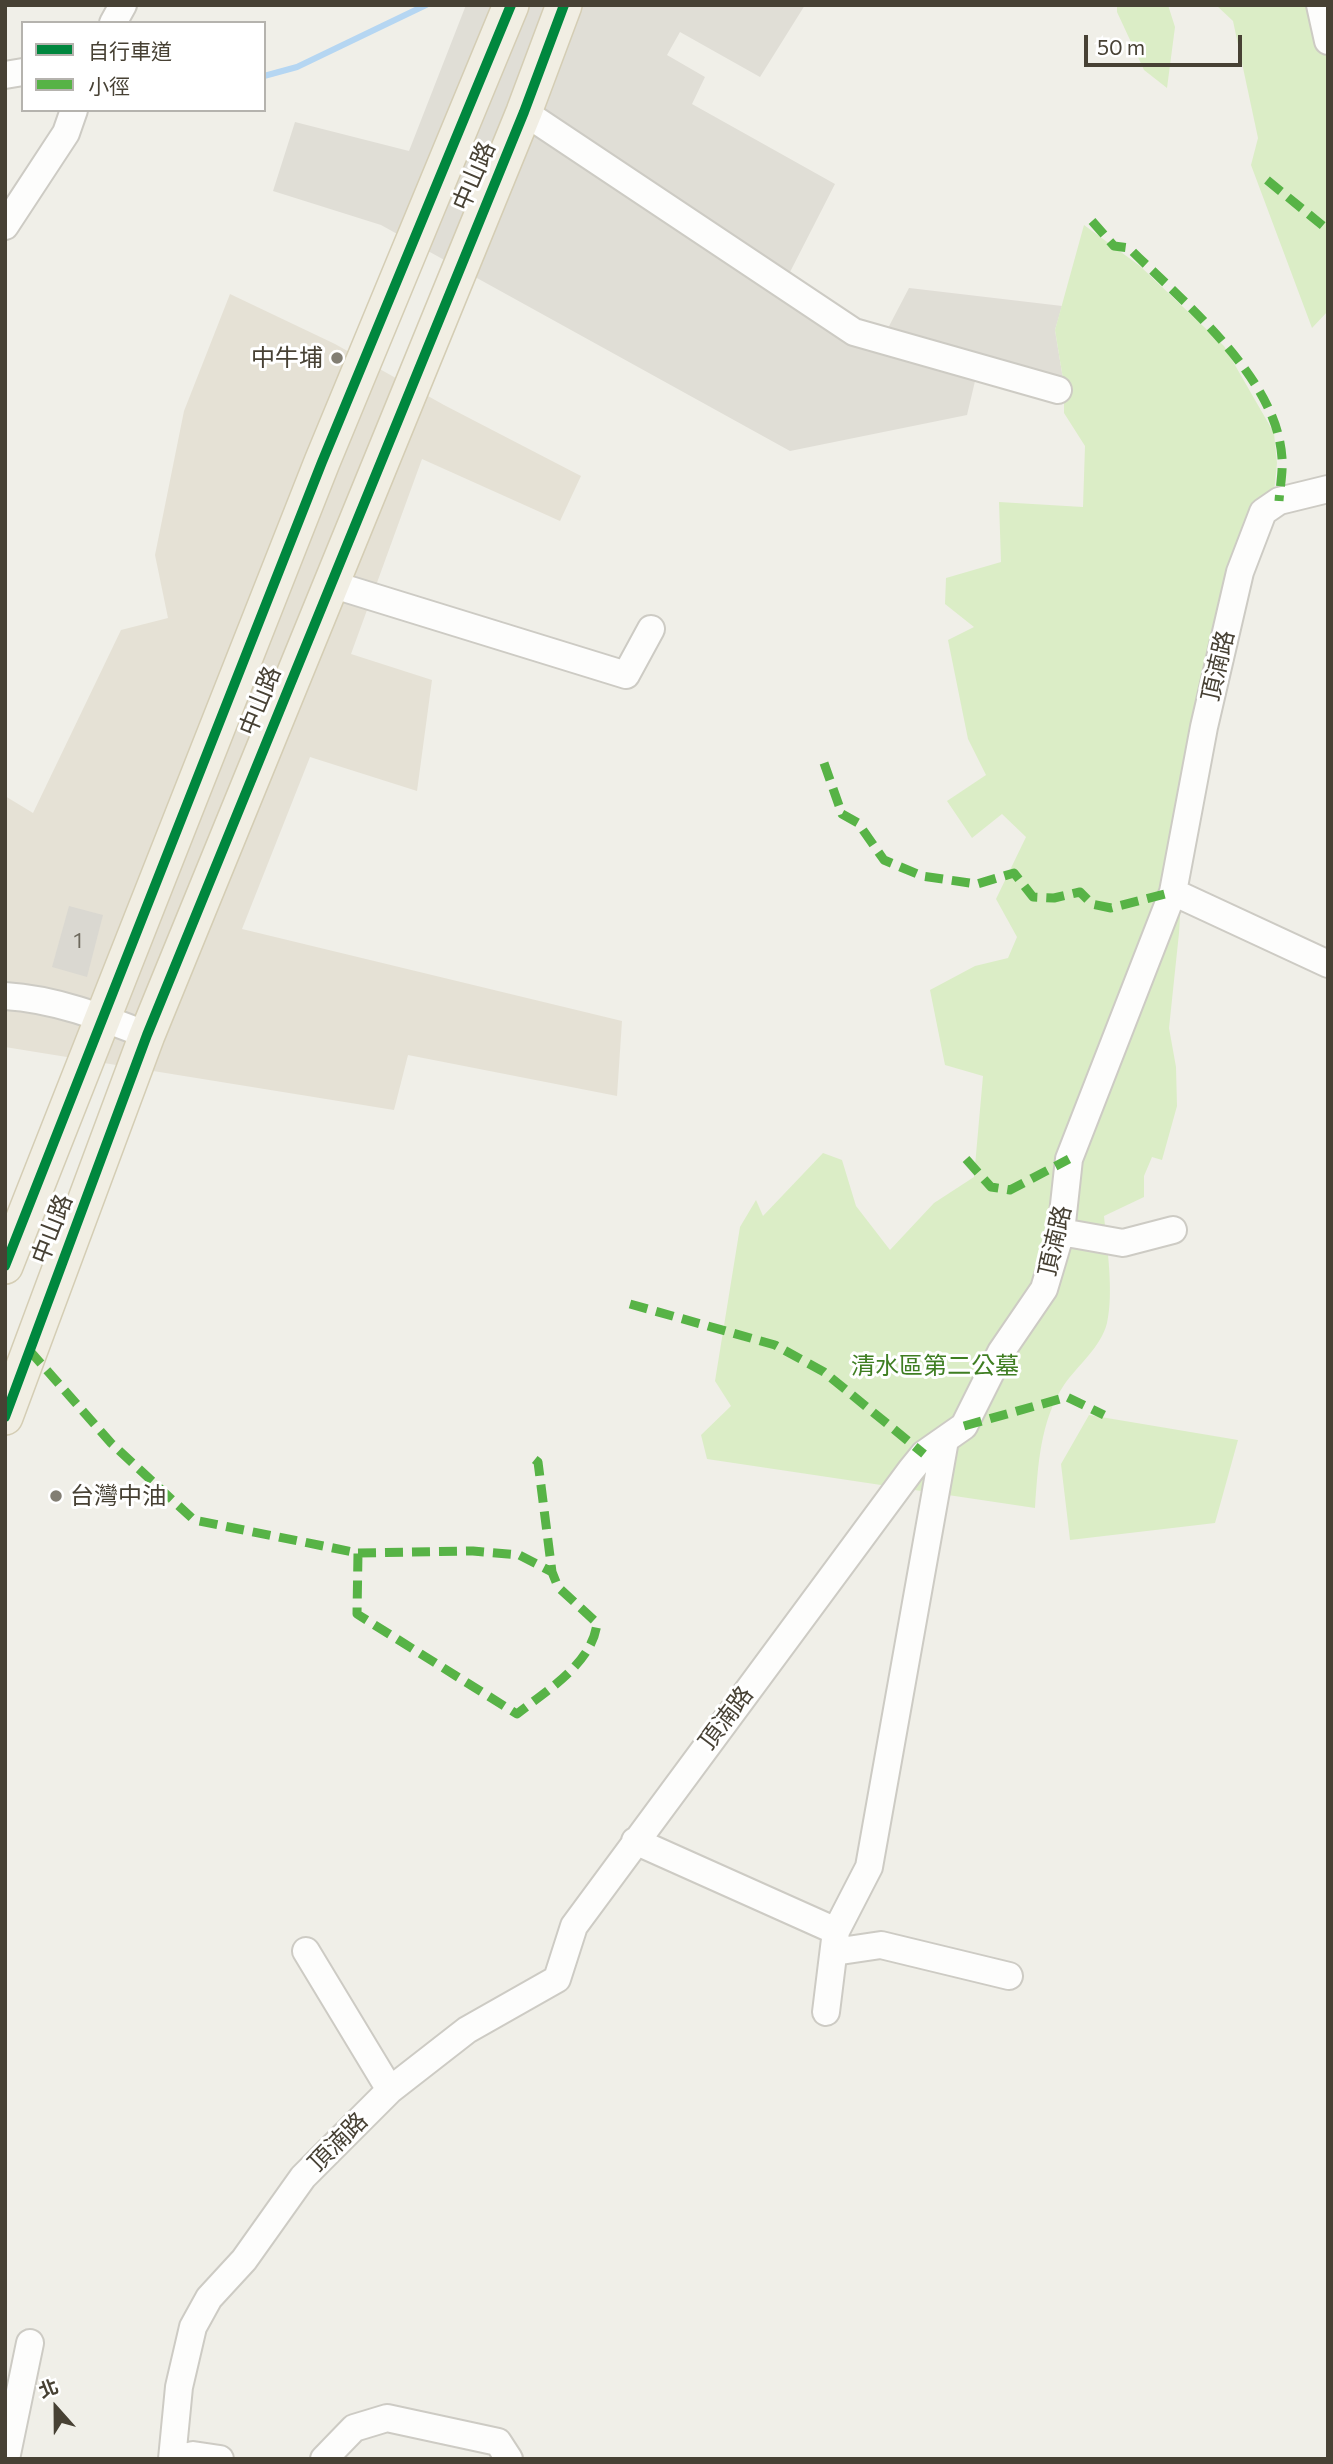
<!DOCTYPE html>
<html>
<head>
<meta charset="utf-8">
<style>
  body { margin:0 }
  #map { position:relative; width:1333px; height:2464px; overflow:hidden; background:#f0efe8; font-family:Commissioner,"Noto Sans TC",sans-serif }
  canvas { display:block }
  .frame { position:absolute; inset:0; border:7px solid #474134; pointer-events:none }
  .legend { position:absolute; left:21px; top:21px; width:245px; height:91px; box-sizing:border-box; background:#fff; border:2px solid #b5b3ae; margin:0; padding:9px 12px; list-style:none; font-size:21px; color:#474134 }
  .legend li { display:flex; align-items:center; gap:14px; height:35px }
  .legend b { width:35px; border:2px solid #b5b3ae }
  .north { position:absolute; left:21px; top:2373px; width:70px; height:70px; -webkit-text-stroke:5px #fff; paint-order:stroke; rotate:339deg; font-size:19px; font-weight:700; line-height:28px; text-align:center; color:#474134 }
  .north::after { content:''; display:block; margin:auto; width:24px; height:32px; background:#474134; clip-path:polygon(50% 0,100% 100%,50% 72%,0 100%) }
  .scale { position:absolute; left:1084px; top:35px; width:158px; height:32px; box-sizing:border-box; border:4px solid #474134; border-top:0; padding-left:9px; font-size:21px; line-height:24px; white-space:nowrap; color:#474134; -webkit-text-stroke:5px #fff; paint-order:stroke }
</style>
</head>
<body>
<div id="map">
<canvas width="1333" height="2464"></canvas>
<div class="frame"></div>
<ul class="legend">
<li><b style="height:9px;background:#00873e"></b>自行車道</li>
<li><b style="height:9px;background:#57b346"></b>小徑</li>
</ul>
<div class="north">北</div>
<div class="scale">50 m</div>
</div>
<script>
const g = document.querySelector('canvas').getContext('2d');
g.lineJoin = 'round';
function paint(path, color) { g.fillStyle = color; g.fill(path, 'evenodd'); }
function trace(path, color, width, dash) { g.strokeStyle = color; g.lineWidth = width; g.lineCap = dash ? 'butt' : 'round'; g.setLineDash(dash || []); g.stroke(path); }
function drawText(font, color, halo, rows, align = 'center') {
  g.font = font + ' Commissioner,"Noto Sans TC",sans-serif'; g.lineWidth = 6; g.setLineDash([]); g.textBaseline = 'middle'; g.strokeStyle = halo; g.fillStyle = color; for (const [text, x, y, turn = 0] of rows) {
    g.save(); g.translate(x, y); g.rotate((+turn || 0) * Math.PI / 180); g.textAlign = isNaN(turn) ? turn : align; if (halo) g.strokeText(text, 0, 0); g.fillText(text, 0, 0); g.restore();
  }
}
paint(new Path2D(`
  M230 294 335 344 444 405 581 476 560 521 422 459 351 654 432 680 417 791 310 757 242 929 622 1021 617 1096 408 1055 394 1110 5 1047V796L33 813 121 630 168 618 155 555 184 411Z`), '#e5e1d5');
paint(new Path2D(`
  M466 5H805L760 77 680 32 667 55 705 77 692 104 835 184 790 272 854 317 887 330 909 288 1062 306 1055 330 1064 385 976 377 967 415 790 451 381 225 273 191 295 122 409 151Z`), '#e0ded6');
paint(new Path2D(`
  M1117 5H1168L1175 27 1167 88 1144 70 1117 12Z
  M1216 5H1328V311L1312 328 1251 165 1258 138 1233 21Z
  M1084 225 1140 266 1224 346 1274 433 1277 463 1274 492 1191 738 1179 933 1169 1028 1176 1067 1177 1106 1162 1160 1152 1157 1144 1176V1197L1104 1216C1107 1247 1114 1292 1107 1323 1101 1347 1078 1365 1064 1385 1040 1421 1038 1466 1035 1508L707 1459 701 1435 731 1406 715 1381 740 1227 756 1200 763 1216 823 1153 842 1160 856 1206 890 1250 934 1203 974 1177 983 1076 945 1065 930 990 975 966 1008 958 1017 937 996 899 1026 837 1002 814 972 838 947 801 986 775 968 739 948 640 974 627 945 604 946 578 1001 562 999 502 1083 507 1085 446 1064 413V385L1055 330Z
  M1089 1415 1238 1440 1215 1523 1070 1540 1061 1464Z`), '#dbedc6');
trace(new Path2D(`
  M264 76 297 67 426 5`), '#b5d6f2', 6);
paint(new Path2D(`
  M69 906 103 915 87 977 52 967Z`), '#dad8d1');
const minor = new Path2D(`
  M1320 5 1328 41
  M113 23 123 5
  M5 75 23 72
  M524 112 854 332 1058 390
  M5 226 66 133 74 110
  M331 584 626 675 651 629
  M1173 892 1328 964
  M5 996C55 999 101 1017 147 1035
  M1061 1232 1123 1243 1173 1230
  M635 1841 836 1931
  M306 1951 390 2090
  M834 1952 881 1945 1009 1976
  M826 2012 836 1931 869 1867 945 1440
  M6 2459 30 2343
  M172 2459 179 2387 193 2327 209 2298 244 2260 303 2177 390 2090 467 2030 557 1979 574 1926 911 1470 924 1454 964 1426 1001 1352 1044 1289 1061 1232 1069 1159 1173 892 1204 727 1240 572 1263 512 1279 501 1328 489
  M178 2459 193 2455 220 2459
  M324 2459 354 2428 387 2418 498 2442 509 2459`);
const major = new Path2D(`
  M5 1266 322 462 511 5
  M5 1417 147 1035 524 112 564 5`);
trace(minor, '#cdcbc4', 30);
trace(major, '#d4cdb4', 38);
trace(minor, '#fdfdfc', 26);
trace(major, '#f1eee3', 35);
trace(new Path2D(`
  M1267 180 1328 230
  M1092 221 1114 246 1129 248C1183 302 1277 377 1282 458 1283 472 1280 487 1279 501
  M824 763 842 814 858 823 884 860 922 876 977 884 1014 873 1033 897 1054 898 1080 892 1092 904 1111 908 1173 892
  M966 1159 991 1187 1010 1190 1069 1159
  M630 1304 775 1345 824 1372 924 1454
  M29 1350 111 1443 194 1520 358 1553 357 1614 517 1714C546 1691 593 1663 597 1623L558 1587 552 1572 538 1462 528 1454
  M964 1426 1067 1397 1104 1415
  M358 1553 473 1551 519 1555 552 1572`), '#57b346', 9, [18, 9]);
trace(new Path2D(`
  M5 1266 322 462 511 5
  M5 1417 147 1035 524 112 564 5`), '#00873e', 10);
for (const [x, y, r, color] of [
  [337,358,7,"#827e73"],
  [56,1496,7,"#827e73"]
]) { const dot = new Path2D(); dot.arc(x, y, r, 0, 2 * Math.PI); g.fillStyle = color; g.fill(dot); trace(dot, '#fff', 2.5); }
drawText('21px', '#6c685c', null, [
  ["1",78,941]
]);
drawText('24px', '#474134', '#fff', [
  ["中山路",474,176,-67],
  ["頂湳路",1218,666,-77],
  ["中山路",260,701,-68],
  ["中山路",52,1229,-69],
  ["頂湳路",1055,1241,-77],
  ["頂湳路",726,1718,-53],
  ["頂湳路",338,2142,-45]
]);
drawText('24px', '#474134', '#fff', [
  ["中牛埔",323,358],
  ["台灣中油",70,1496,"left"]
], 'right');
drawText('24px', '#3f7e22', '#fff', [
  ["清水區第二公墓",935,1366]
]);
</script>
</body>
</html>
